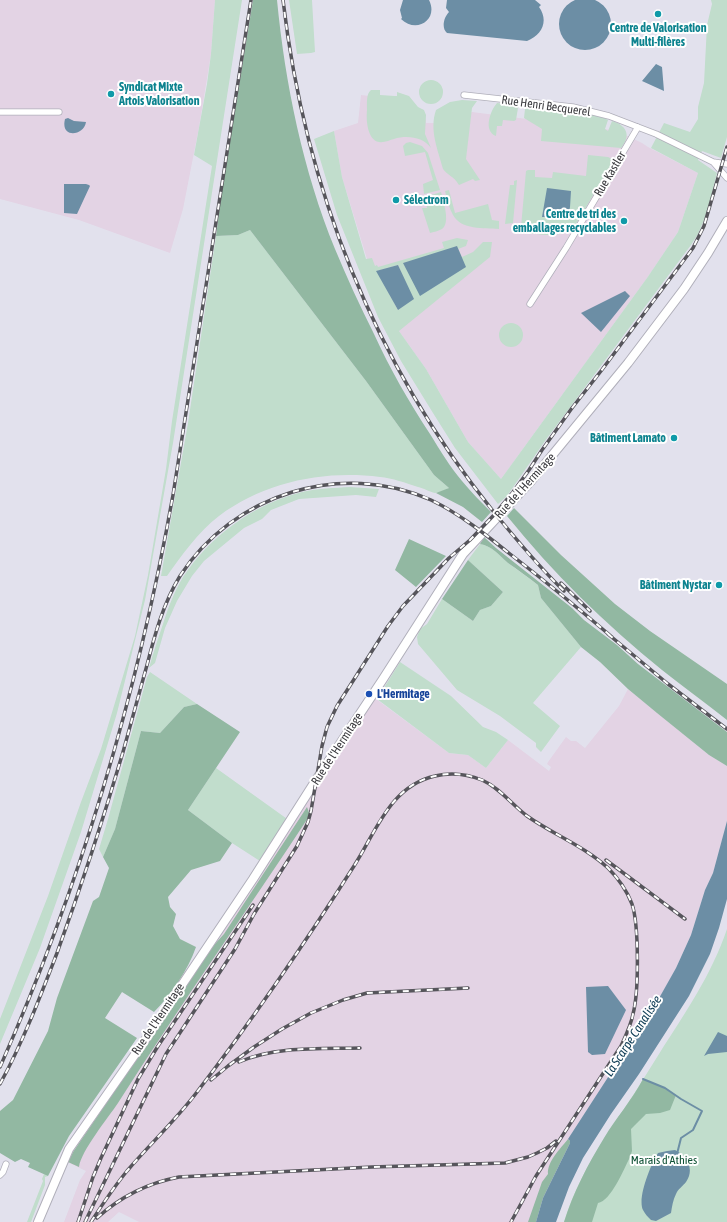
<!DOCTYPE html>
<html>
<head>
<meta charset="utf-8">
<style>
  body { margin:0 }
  canvas { display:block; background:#e2e1ed }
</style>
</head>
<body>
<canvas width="727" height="1222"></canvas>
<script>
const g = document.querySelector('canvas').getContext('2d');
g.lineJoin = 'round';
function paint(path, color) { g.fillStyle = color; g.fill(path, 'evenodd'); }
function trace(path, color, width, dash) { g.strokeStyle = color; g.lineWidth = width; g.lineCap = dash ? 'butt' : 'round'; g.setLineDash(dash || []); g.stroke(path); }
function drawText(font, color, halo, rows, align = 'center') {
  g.font = font + ' "Asap Condensed",sans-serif'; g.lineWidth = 4; g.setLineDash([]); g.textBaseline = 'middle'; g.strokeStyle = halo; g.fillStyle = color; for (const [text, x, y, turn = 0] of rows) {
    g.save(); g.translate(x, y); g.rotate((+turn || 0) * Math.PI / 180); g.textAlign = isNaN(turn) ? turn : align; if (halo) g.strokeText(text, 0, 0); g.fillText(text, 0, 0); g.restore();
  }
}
paint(new Path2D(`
  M0 0H215L211 54 199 127 183 209 170 253 79 220 0 199Z
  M361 95 386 98 426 119V123H434L472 112 605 129 619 132 642 143 648 147 698 173 678 232 647 278 501 479 468 442 426 369 399 331 367 259 342 177 334 131 358 123Z
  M628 689 709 755 727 766V821L713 873 705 890 691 935 676 968 658 1000 568 1139 570 1143 543 1198 536 1222H139L119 1212 108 1222H64L80 1180 86 1171 63 1160 372 696 449 753 468 755 486 768 508 740 549 771 551 767 547 764 548 762 566 737 571 741H576L585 748 619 706Z`), '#e3d3e4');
paint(new Path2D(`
  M215 0H242L173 443 145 600 117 713 81 832 40 948 0 1044V1019L48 896 81 802 101 749 135 636 148 575 166 469 172 421 212 166 194 155 207 84 211 54Z
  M289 0H312L315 52 311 53 297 54Z
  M711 0H727V137L721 158 702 151 698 160 717 173 710 201 704 220 698 234 691 245 545 441 507 496 498 504 455 448 433 413 401 361 378 317 337 215 314 139 334 131 342 177 366 259 372 258 375 266 377 265 378 267 444 248 442 242 457 238 468 240 466 246 458 249 457 246 466 266 462 257 473 252 483 242H492L490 257 399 331 426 369 468 442 501 479 647 278 678 232 698 173 651 148 664 123 690 132 698 119V107L704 83 707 25 712 4ZM398 265 403 277 398 310 377 271Z
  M419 92a12 12 0 1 1 24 0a12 12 0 1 1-24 0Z
  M371 90H380V95L395 96H397V92L409 96 418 107 424 110 426 115 425 134 431 148C423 137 407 135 394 139 390 140 384 143 379 142 367 140 366 119 367 110 367 103 366 94 371 90Z
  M462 100 477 101 472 108 466 159 480 180 475 181 473 179 459 185C453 175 448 176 443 169 438 150 429 130 436 110L450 102Z
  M497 103 515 105 518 108 516 120 514 121 503 120 502 126H497L496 136C483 131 490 111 497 103Z
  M530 106 536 107 539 110 550 111 553 109 579 112 604 118 608 120 605 129 608 131 612 121C626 125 632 135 621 148L541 141 542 129 524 118 525 109Z
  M410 142 422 146 428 153 440 190 424 194 423 184 433 180 425 152 405 156 403 146 406 143Z
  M588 155 608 157 614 160 576 224C564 236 553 236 537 234 532 234 528 233 524 231L521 227 526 171 528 170H535V177L552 178 553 172 586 176Z
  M517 180 513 223 505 224 510 185H514V181Z
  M449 190 455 213 488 204 492 220 499 221V229C484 228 461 230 453 215 449 208 447 199 445 191Z
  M441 192C443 200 451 223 442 229 439 231 433 232 430 233L422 208H427L425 197Z
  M250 230 366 381 434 475 449 488C445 490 439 493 435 493 430 492 423 488 418 487 406 483 392 478 380 477 323 470 265 482 219 516 198 532 182 555 167 576H161L188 423 216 236 238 235Z
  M499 335a12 12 0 1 1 24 0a12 12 0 1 1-24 0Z
  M350 487 379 489 376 497 356 495 299 499 271 510 262 519 244 528 204 561 192 576 177 601 165 628 155 663 149 668C153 653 158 639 163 624 168 608 174 592 183 577 210 536 254 504 302 492 318 488 334 488 350 487Z
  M480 544C492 546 499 555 508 563 518 570 528 578 538 585L541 598 581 647 533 703 560 726 541 752 536 747V743L500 716 457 690 418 644 417 637 420 629 427 624 442 599 473 621 480 610 491 606 503 592 468 560Z
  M400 662 451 696 483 727 496 732 508 740 486 768 468 755 449 753 377 699Z
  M150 672 197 704 184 707 160 733 141 731 115 829 103 857 99 849 108 819 147 677Z
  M216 768 290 821 263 863 232 843 188 810Z
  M727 929V1222H564C578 1176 605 1137 632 1097 641 1083 650 1068 659 1054 685 1013 711 976 727 929Z
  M44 1174 48 1176 45 1177V1185L31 1222H27L43 1181 42 1179Z`), '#c1ddcc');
paint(new Path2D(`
  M253 0H277C285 83 303 171 335 249 347 278 360 306 374 334 390 369 409 402 430 434 440 450 450 467 462 481 471 492 481 502 491 512L482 522 463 507 436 493 449 488 434 475 366 381 250 230 238 235 216 236 222 190Z
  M514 508 561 555 615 604 650 631 727 684V720C706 703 683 687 662 670 605 624 553 573 507 516Z
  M484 537 496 548 572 608 584 620 617 645 638 664 727 732V766L709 755 657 713 628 689 600 662 581 647 541 598 538 585C528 577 518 570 508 563 499 555 492 546 480 544Z
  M409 539 446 556 416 587 395 570Z
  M468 560 503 592 491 606 480 610 473 621 442 599Z
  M197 704 240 732 188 810 232 843 220 861 191 870 168 897 170 907 176 914 173 926 180 939 196 947C188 970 171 995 154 1012L122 992 105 1018 137 1038 69 1136 48 1176 28 1167 30 1163 21 1159 15 1162 0 1153V1111L13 1100 48 1031 57 998 93 901 99 897 109 868 103 857 115 829 141 731 160 733 184 707Z
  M307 807 310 815C247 911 180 1005 118 1103 108 1118 81 1151 79 1167L68 1162 73 1152 214 945 224 934Z
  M643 1079 665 1088 676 1095 670 1110 660 1113 646 1114 631 1129 632 1151 630 1157C624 1169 611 1201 598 1203L592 1222H564C573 1193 588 1164 604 1138 616 1118 632 1100 643 1079Z
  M568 1139 570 1141V1143L543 1198 536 1222H528L542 1182 548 1174C547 1162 560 1149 568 1139Z`), '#92b8a2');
paint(new Path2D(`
  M559 24a26 26 0 1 1 52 0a26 26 0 1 1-52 0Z
  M403 0H429C439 20 416 34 401 19L402 18 400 10Z
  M447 0H535L541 5 539 7C549 21 542 35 527 41L447 33C441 28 444 17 449 12L446 8Z
  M656 64 662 67 664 91 642 81Z
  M68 118 74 121 86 122C84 136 60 139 65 119Z
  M64 184H86L89 185 90 186 77 214 64 213Z
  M547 188 571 191 570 207 568 217H542Z
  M457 246 466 267 420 296 403 263Z
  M398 265 414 299 398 310 376 271Z
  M625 291 630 296 601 332 581 313Z
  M727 821V899L719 928 710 954 689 996 639 1074 611 1114 583 1158 569 1187 556 1222H536L543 1198 570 1143V1141L568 1139 658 1000 676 968 691 935 705 890 713 873Z
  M608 986 626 1010 605 1054 592 1055 588 1052 586 987Z
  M718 1032 727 1036V1052L708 1054 704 1056Z
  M675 1150C687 1156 695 1169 686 1182 683 1186 678 1189 676 1194 673 1200 672 1206 671 1213L656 1221 651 1220C648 1217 645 1214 643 1210 637 1198 651 1164 658 1153L667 1151Z`), '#6c8ea5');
trace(new Path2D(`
  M643 1079 665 1088 681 1099 702 1111 693 1130 681 1138 677 1154`), '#6c8ea5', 2);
const street = new Path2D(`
  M464 95 573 107 609 116 656 134 713 162 727 178
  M0 112H59
  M713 162 727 164
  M530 304 566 248 638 127
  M0 1175 3 1172 6 1164`);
const secondary = new Path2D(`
  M38 1222 69 1149 143 1043 253 879 316 780 383 679 463 554 531 481 628 363 684 289 708 253 727 221`);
trace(street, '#b0afba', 7);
trace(secondary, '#b0afba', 10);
trace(street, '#fff', 5.5);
trace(secondary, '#fff', 8);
const rail = new Path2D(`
  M283 0C305 188 374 363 493 511 515 538 538 566 564 591
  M561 583 590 611
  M608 634 668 684 727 729
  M606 860 685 919
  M239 1062C276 1046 320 1049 360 1048
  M0 1067C81 884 138 691 173 495L251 0
  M211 1080 228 1066 254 1047 282 1029 311 1013 343 1000 367 993 468 988
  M0 1084C23 1042 40 997 57 953 81 887 103 820 123 752 131 723 139 694 147 665 155 634 163 604 180 576 233 494 341 460 431 500 460 514 485 534 510 554 545 581 579 609 612 637
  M97 1218C120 1197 148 1183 179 1177L372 1167 505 1163 528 1157 537 1153 547 1148 556 1141
  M78 1222 93 1177 101 1158 138 1079 158 1046 253 905
  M85 1222 166 1054 235 949 254 914 297 846 308 822 311 811 322 746 327 727 337 706 388 626 403 606 449 558 470 540 493 516 513 492 529 470 542 450 572 408 601 371 693 248 704 226 727 147
  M91 1222C102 1205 114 1187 127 1171 150 1144 176 1120 197 1092 253 1019 305 943 354 866 376 832 390 786 435 776 451 772 467 774 482 780 500 788 512 805 527 816 554 835 584 846 608 868 618 878 627 891 632 904 639 925 639 992 633 1014 631 1025 626 1035 621 1046L536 1176 511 1222`);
trace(rail, '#56555b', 3.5);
trace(rail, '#fff', 2, [6]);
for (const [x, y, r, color] of [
  [658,14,4,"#0f9aa8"],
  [111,94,4,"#0f9aa8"],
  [396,200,4,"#0f9aa8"],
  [624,221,4,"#0f9aa8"],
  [674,438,4,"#0f9aa8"],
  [719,585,4,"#0f9aa8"],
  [369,694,4,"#1a4fb4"]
]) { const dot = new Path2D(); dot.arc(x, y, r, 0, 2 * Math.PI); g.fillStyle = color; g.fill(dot); trace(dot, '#fff', 1.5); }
drawText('bold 12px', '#0d838f', '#fff', [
  ["Centre de Valorisation",658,28,"center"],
  ["Multi-filères",658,42,"center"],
  ["Syndicat Mixte",119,87,"left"],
  ["Artois Valorisation",119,101,"left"],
  ["Sélectrom",404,200,"left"],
  ["Centre de tri des",616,214],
  ["emballages recyclables",616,228],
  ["Bâtiment Lamato",666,438],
  ["Bâtiment Nystar",711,585]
], 'right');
drawText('12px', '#3a3a3e', '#fff', [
  ["Rue Henri Becquerel",546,106,8],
  ["Rue Kastler",610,174,-59],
  ["Rue de l'Hermitage",525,486,-48],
  ["Rue de l'Hermitage",337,749,-57],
  ["Rue de l'Hermitage",158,1019,-56]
]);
drawText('bold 12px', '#164399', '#fff', [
  ["L'Hermitage",377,694]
], 'left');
drawText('12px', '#0d5033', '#fff', [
  ["Marais d'Athies",664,1160]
]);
drawText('italic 13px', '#0d3b54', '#fff', [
  ["La Scarpe Canalisée",633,1036,-57]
]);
</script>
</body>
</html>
